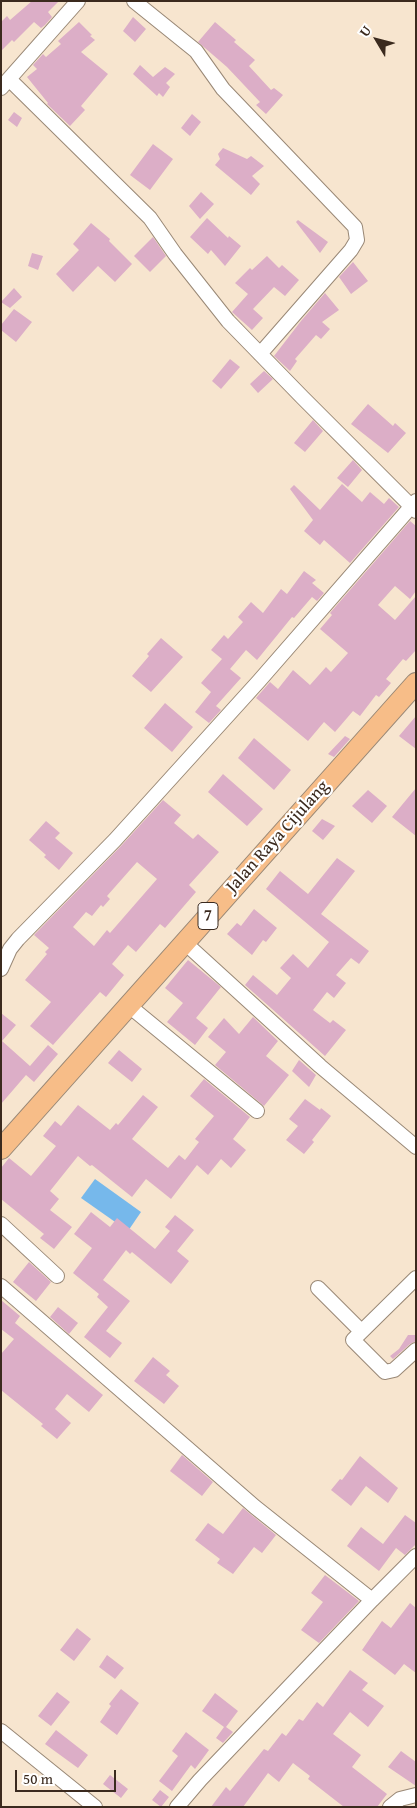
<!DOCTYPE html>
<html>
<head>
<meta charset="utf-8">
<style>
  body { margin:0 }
  #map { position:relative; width:417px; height:1808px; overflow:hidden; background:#f7e5cf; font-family:"Gentium Book Plus",serif }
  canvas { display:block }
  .frame { position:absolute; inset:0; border:2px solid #3b2a1e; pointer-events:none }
  .north { position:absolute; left:352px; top:15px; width:50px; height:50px; -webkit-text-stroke:4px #fff; paint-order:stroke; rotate:307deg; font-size:14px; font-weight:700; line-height:20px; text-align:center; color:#3b2a1e }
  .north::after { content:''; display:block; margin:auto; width:18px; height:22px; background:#3b2a1e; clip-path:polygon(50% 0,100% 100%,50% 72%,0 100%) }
  .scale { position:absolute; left:15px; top:1770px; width:101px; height:22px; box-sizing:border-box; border:2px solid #3b2a1e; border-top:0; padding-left:6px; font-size:15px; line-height:18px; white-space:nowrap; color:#3b2a1e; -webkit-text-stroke:4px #fff; paint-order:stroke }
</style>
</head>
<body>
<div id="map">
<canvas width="417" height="1808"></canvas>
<div class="frame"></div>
<div class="north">U</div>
<div class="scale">50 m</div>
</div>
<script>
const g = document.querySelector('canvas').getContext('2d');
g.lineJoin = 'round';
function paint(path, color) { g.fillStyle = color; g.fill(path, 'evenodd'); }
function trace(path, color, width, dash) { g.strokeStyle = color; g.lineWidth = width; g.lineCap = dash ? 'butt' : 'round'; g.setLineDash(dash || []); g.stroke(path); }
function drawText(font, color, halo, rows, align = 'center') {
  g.font = font + ' "Gentium Book Plus",serif'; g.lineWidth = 4.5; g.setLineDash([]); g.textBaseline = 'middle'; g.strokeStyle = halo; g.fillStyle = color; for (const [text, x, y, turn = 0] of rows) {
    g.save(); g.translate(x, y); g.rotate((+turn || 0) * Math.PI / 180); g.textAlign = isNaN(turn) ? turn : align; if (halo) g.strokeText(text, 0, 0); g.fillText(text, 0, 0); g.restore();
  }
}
paint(new Path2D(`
  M95 1179 141 1212 128 1231 81 1198Z`), '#76b8eb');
paint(new Path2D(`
  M32 1H59L48 12 52 17 45 25 41 28 34 22 14 42 12 40 1 51V22L7 16 10 20Z
  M133 17 146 29 135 42 123 31Z
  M79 22 92 35 90 36 95 40 81 52 108 74 81 106 85 110 70 126 47 104 48 103 27 77 37 69 33 65 43 54 46 57 61 44 58 41Z
  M215 22 236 40 234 42 255 60 249 66 271 90 274 88 283 95 266 114 256 105 260 102 227 67 198 42Z
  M140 65 153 77 165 67 175 74 166 83 170 87 163 97 159 93 157 96 133 74Z
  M14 112 22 118 17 127 8 120Z
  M192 114 201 122 190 136 181 128Z
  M153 144 173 159 150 190 130 175Z
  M223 148 247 159 251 156 264 166 252 176 260 184 251 195 215 165 220 159 218 154Z
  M201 192 214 204 200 219 189 206Z
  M207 218 228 238 229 236 241 246 225 266 211 250 208 254 190 237Z
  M298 220 328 242 320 253 296 222Z
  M91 223 110 239 109 241 132 264 115 282 98 266 73 292 56 274 79 250 73 244Z
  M153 237 166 256 150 272 134 256Z
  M32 253 43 256 38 270 28 266Z
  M267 256 279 268 282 265 299 280 285 296 274 287 253 309 263 318 252 330 232 312 248 294 235 283 250 268 252 270Z
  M353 262 368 281 351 294 339 277Z
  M14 288 22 297 10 308 1 302Z
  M325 293 339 310 322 322 330 329 321 339 316 335 295 359 297 361 290 371 274 356 301 321Z
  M14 309 32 322 16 342 1 330V325Z
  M230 359 240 367 221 389 212 381Z
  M264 371 273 379 258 393 250 384Z
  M368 404 393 426 395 423 406 433 388 453 351 424Z
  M313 420 323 431 305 452 294 443Z
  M353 460 362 470 348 487 337 478Z
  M342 484 362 502 370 492 384 504 389 498 399 507 350 563 324 540 320 545 304 531 313 520 290 489 294 485 320 510Z
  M410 521 416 526V591L410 599 395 586 378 605 395 620 416 596V650L406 661 403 659 386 679 391 683 379 697 376 695 360 716 353 711 335 732 324 722 308 741 256 698 270 682 278 689 293 670 310 685 326 667 331 672 348 653 320 629 332 615 330 613Z
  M304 571 316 580 312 583 324 593 317 601 312 597 294 618 292 617 257 660 246 650 230 669 241 678 216 706 221 710 209 723 195 712 211 692 201 683 222 659 211 650 224 635 228 639 243 622 238 617 251 602 263 613 281 589 287 594Z
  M161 638 183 657 151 692 132 676 149 656 147 654Z
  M165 703 193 727 172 752 144 728Z
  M416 716V749L399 736Z
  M345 736 350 739 334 757 328 754Z
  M254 738 291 770 274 790 238 758Z
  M223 774 263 809 247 826 208 792Z
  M416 788V836L392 817Z
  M368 790 387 806 372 823 352 806Z
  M163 800 181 815 174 823 193 839 198 834 219 852 189 885 196 892 165 928 160 924 136 952 128 945 112 964 124 975 106 997 100 992 53 1045 30 1026 51 1002 25 980 47 954 45 952 49 948 34 935 121 846ZM137 862 157 879 110 933 107 930 94 946 73 927 86 912 92 916 101 905 103 907 110 899 107 896Z
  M322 819 335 826 323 840 312 831Z
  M46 821 60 833 55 838 73 853 59 870 44 857 46 855 29 840Z
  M337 858 355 871 321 914 369 951 359 964 351 958 336 975 346 983 334 998 327 992 313 1010 330 1023 333 1020 346 1030 325 1056 245 985 253 975 277 995 291 978 280 968 293 954 308 968 329 942 266 889 280 871 308 894Z
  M254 909 277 928 266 942 263 940 252 955 227 934 237 923 241 926Z
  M188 960 221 987 196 1018 208 1028 195 1045 167 1022 183 1003 165 988Z
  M1 1013 16 1025 2 1041 30 1066 48 1045 58 1054 34 1082 26 1075 1 1104Z
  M253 1017 278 1041 266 1056 289 1075 264 1106 215 1065 226 1052 208 1037 224 1018 239 1034Z
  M119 1050 142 1069 132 1082 108 1063Z
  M299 1060 316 1075 309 1087 292 1071Z
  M204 1079 250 1117 233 1139 246 1150 231 1168 221 1159 208 1175 197 1165 171 1199 146 1179 132 1197 92 1165 90 1166 78 1156 50 1191 59 1199 50 1210 72 1227 54 1249 40 1238 44 1234 1 1199V1168L9 1158 31 1176 56 1146 43 1136 55 1121 61 1126 78 1105 110 1130 116 1123 118 1125 143 1095 158 1107 132 1139 168 1168 179 1155 185 1160 199 1142 195 1139 214 1116 190 1096Z
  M305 1099 320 1110 321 1108 331 1116 312 1140 314 1142 304 1154 286 1140 298 1126 289 1119Z
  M91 1212 110 1227 117 1218 155 1249 170 1231 165 1227 175 1215 194 1230 177 1251 189 1261 171 1284 132 1252 130 1254 126 1250 103 1280 130 1301 106 1331 122 1343 110 1358 84 1337 108 1307 97 1297 99 1294 73 1273 92 1248 74 1234Z
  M29 1262 51 1282 36 1301 13 1282Z
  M1 1300 20 1316 15 1323 103 1395 89 1412 67 1394 55 1409 71 1423 57 1439 41 1426 43 1424 1 1390V1354L14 1339 1 1329Z
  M58 1307 78 1323 69 1334 50 1317Z
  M408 1335H416V1341L410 1344 393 1359 390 1356 399 1349Z
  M153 1357 170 1371 166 1375 179 1386 164 1404 134 1381Z
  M182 1455 213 1482 202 1496 170 1471Z
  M360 1456 398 1488 388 1503 366 1486 351 1506 331 1490 340 1479 342 1480Z
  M243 1508 276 1535 262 1553 254 1547 233 1574 217 1563 220 1559 195 1540 208 1523 223 1534Z
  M405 1515 416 1523V1544L405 1555 396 1548 379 1571 347 1546 361 1527 383 1544Z
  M325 1575 359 1601 319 1643 301 1630 323 1602 311 1593Z
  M410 1603 416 1608V1673L404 1664 395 1675 362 1650 382 1621 391 1628Z
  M77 1628 91 1639 74 1661 60 1650Z
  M107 1655 124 1668 115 1679 99 1667Z
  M350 1670 368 1683 362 1690 384 1706 368 1727 350 1712 333 1734 361 1755 352 1767 387 1794 377 1807H344L308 1779 310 1776 293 1763 279 1782 268 1773 243 1807H211L226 1787 230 1791 264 1749 268 1751 282 1733 286 1736 299 1719 303 1721 317 1702 323 1707Z
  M121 1689 139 1703 117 1735 100 1722 111 1706 109 1704Z
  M57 1692 70 1702 51 1726 38 1716Z
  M215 1693 238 1711 226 1727 233 1732 223 1743 216 1738 224 1727 202 1711Z
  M56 1730 88 1755 78 1768 45 1744Z
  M186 1732 209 1750 195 1769 191 1765 172 1791 159 1781 178 1756 172 1751Z
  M401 1751 416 1762V1786L388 1767Z
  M110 1775 128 1789 121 1798 103 1784Z
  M160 1790 169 1797 161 1807 152 1800Z`), '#dcaec7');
const minor = new Path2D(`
  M134 1 196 51 223 89 355 227 357 240 351 250 260 354
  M10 80 150 218 175 254 228 321 302 397 416 511
  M1 88 78 1
  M184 942 320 1066 416 1147
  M1 969 10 949 18 939 115 840 259 681 416 501
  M128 1005 257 1111
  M1 1224 57 1276
  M416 1278 353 1340 385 1372 394 1370 416 1350
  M1 1286 255 1507 372 1600
  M318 1288 361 1331
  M1 1731 95 1807
  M177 1807 200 1780 372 1600 416 1556
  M390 1807 400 1799 416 1795`);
const highway = new Path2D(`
  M1 1149 416 683`);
trace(minor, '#998876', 16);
trace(highway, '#998876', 22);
trace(minor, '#fff', 14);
trace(highway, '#f7bd88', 20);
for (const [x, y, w] of [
  [208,916,20]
]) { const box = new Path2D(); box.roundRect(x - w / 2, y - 13.5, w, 27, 4); g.fillStyle = '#fff'; g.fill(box); trace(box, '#3b2a1e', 1); }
drawText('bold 16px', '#3b2a1e', null, [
  ["7",208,916]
]);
drawText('18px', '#3b2a1e', '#fff', [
  ["Jalan Raya Cijulang",278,837,-48]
]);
</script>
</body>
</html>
